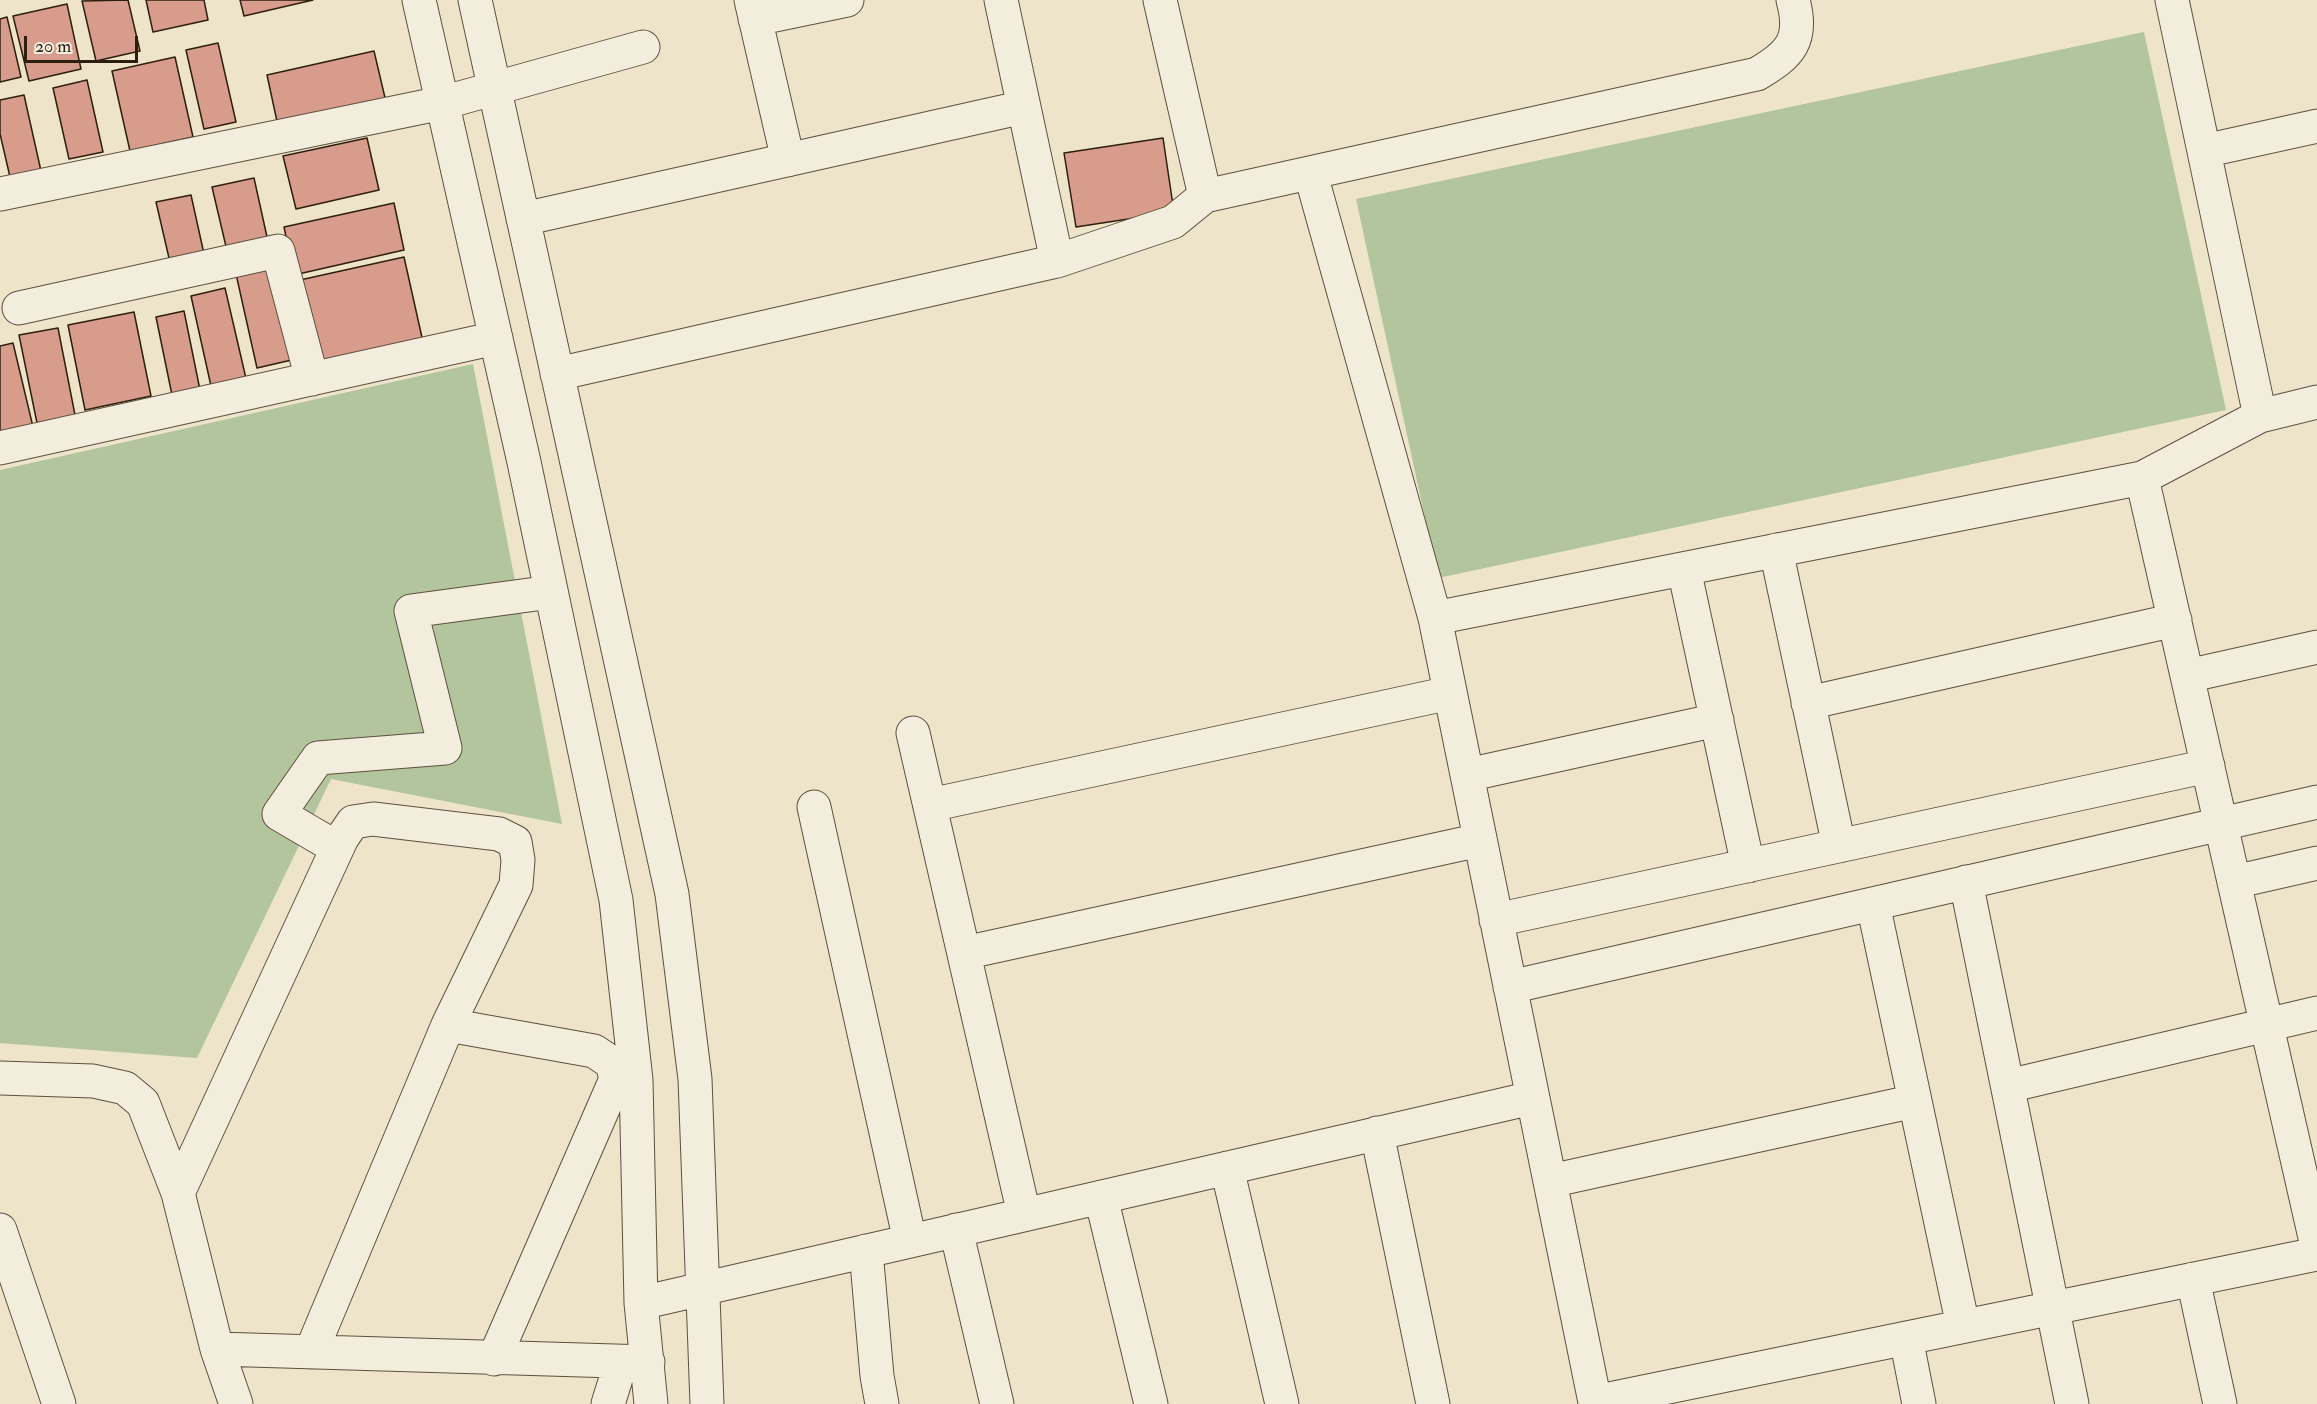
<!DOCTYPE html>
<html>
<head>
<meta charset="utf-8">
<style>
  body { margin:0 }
  #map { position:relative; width:2317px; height:1404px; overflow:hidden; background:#ede4ca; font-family:"IM FELL Double Pica",serif }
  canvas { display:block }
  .scale { position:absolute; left:24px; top:36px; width:114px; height:27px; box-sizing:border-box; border:3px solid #2e1e0f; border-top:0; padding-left:8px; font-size:18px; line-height:21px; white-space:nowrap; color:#2e1e0f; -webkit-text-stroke:4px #f3eddd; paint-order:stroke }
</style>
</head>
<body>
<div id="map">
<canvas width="2317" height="1404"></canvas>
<div class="scale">20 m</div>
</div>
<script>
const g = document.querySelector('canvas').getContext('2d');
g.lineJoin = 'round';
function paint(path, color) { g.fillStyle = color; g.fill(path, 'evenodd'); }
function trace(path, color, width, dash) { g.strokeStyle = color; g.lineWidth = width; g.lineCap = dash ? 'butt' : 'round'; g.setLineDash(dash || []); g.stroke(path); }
paint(new Path2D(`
  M2144 32 2226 410 1438 578 1356 199Z
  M473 364 562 824 331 779 197 1058 0 1043V470Z`), '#b2c59c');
const building = new Path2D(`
  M128 0 140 51 96 61 82 1Z
  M146 0H204L208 20 153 32Z
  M240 0H313L244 16Z
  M67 4 81 69 29 81 13 16Z
  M7 17 21 77 0 82V19Z
  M218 43 236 122 204 129 186 50Z
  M374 51 386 102 278 126 267 75Z
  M175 57 193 137 130 151 112 71Z
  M87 80 103 152 69 159 53 88Z
  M24 95 41 171 10 177 0 134V100Z
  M367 138 379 190 296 209 283 156Z
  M1163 138 1174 212 1076 227 1064 153Z
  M254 178 269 246 228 255 212 187Z
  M191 195 206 263 172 271 156 202Z
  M394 203 404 250 294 275 284 227Z
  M404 257 423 342 319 365 300 280Z
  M274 266 296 359 257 368 236 274Z
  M225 288 248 387 213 395 191 296Z
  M184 311 200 390 172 395 156 317Z
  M134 312 151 396 85 410 68 325Z
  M58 328 75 415 37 423 19 335Z
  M13 343 34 431 0 438V346Z`);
paint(building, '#d79c8c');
trace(building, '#2e1e0f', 1.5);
const minor = new Path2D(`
  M419 0 524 462 616 900 636 1080 641 1303 651 1404
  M475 0 672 894 695 1079 707 1404
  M751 0 788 160
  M1160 0 1205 196
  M2172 0 2260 416
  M755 19 847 0
  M2204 151 2317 126
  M1311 175 1435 618
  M0 194 442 103 643 47
  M523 219 1024 107
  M1057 261 1173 222 1205 196 1757 74C1790 55 1804 40 1793 0
  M19 308 278 251 312 379
  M557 374 1057 261 1001 0
  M2317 402 2260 416 2142 478 1435 618 1595 1402 2317 1254
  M0 448 496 338
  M2142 478 2317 1246
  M1776 550 1839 846
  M1684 569 1748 866
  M2187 676 2317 647
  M1808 703 2175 620
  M913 733 1024 1214
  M1467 775 1717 720
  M930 805 1450 693
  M814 807 910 1241
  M337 848 279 814 318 758 445 748 411 611 551 592
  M1966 882 2072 1404
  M2234 882 2317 863
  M1873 904 1963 1326
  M1496 920 2208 766
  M964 953 1480 840
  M1510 987 2317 802
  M448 1025 594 1051 612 1063 616 1079 494 1359
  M0 1078 93 1081 125 1088 143 1103 178 1193 217 1349 236 1404
  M2008 1086 2317 1013
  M1377 1133 1433 1404
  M1227 1168 1282 1404
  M1550 1181 1915 1101
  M178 1193 342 838 353 822 373 819 499 834 515 842 518 860 516 885 448 1025 311 1352
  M1101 1197 1151 1404
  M0 1230 59 1404
  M956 1230 997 1404
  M866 1251 877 1376 882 1404
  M2193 1279 2220 1404
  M641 1303 1532 1098
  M1906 1338 1919 1404
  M217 1349 648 1362
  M608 1404 621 1362`);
trace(minor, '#5e503e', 35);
trace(minor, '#f3eddd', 33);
</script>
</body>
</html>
